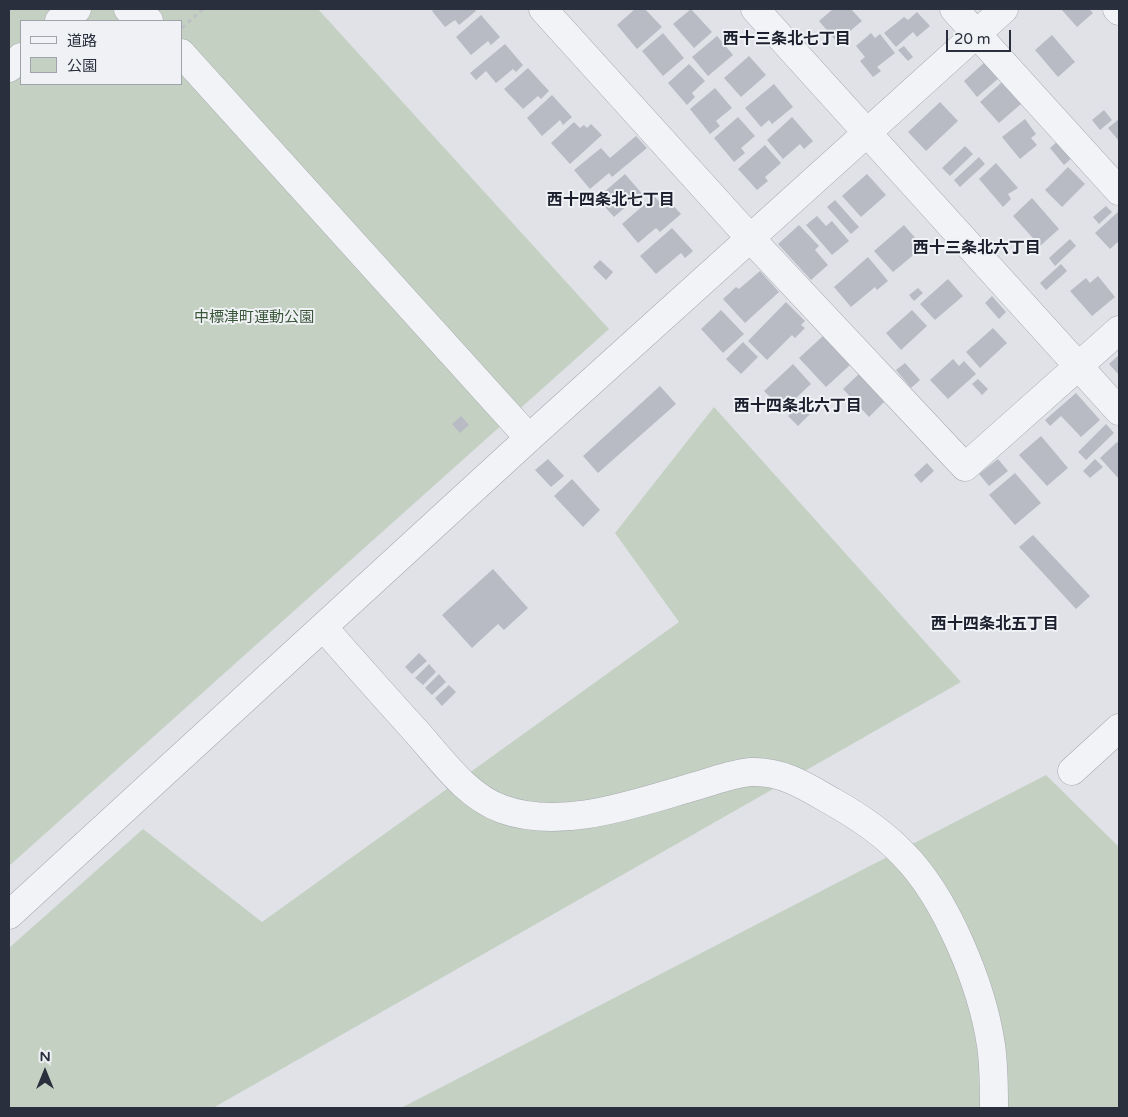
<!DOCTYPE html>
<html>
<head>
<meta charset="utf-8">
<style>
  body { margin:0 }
  #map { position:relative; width:1128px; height:1117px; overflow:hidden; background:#e0e2e8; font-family:"Varela Round","Noto Sans JP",sans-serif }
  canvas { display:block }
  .frame { position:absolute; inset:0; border:10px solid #2a2f3d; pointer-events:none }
  .legend { position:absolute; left:20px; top:20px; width:162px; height:65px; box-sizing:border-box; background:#eff1f5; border:1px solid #a0a3ab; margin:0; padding:6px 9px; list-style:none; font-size:15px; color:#2a2f3d }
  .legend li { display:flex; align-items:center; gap:10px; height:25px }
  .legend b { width:25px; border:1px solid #a0a3ab }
  .north { position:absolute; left:20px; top:1047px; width:50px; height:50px; -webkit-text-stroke:4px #eff1f5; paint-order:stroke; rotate:0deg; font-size:14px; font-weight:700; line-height:20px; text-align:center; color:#2a2f3d }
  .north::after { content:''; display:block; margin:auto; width:18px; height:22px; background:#2a2f3d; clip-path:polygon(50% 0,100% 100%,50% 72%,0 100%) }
  .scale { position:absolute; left:946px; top:30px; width:65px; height:22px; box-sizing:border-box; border:2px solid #2a2f3d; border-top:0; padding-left:6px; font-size:15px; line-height:18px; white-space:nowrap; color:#2a2f3d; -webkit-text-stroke:4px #eff1f5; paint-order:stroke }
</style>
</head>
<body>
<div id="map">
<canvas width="1128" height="1117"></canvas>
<div class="frame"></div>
<ul class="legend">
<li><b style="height:6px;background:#f2f3f6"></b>道路</li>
<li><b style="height:14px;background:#c4d1c2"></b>公園</li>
</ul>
<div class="north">N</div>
<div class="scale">20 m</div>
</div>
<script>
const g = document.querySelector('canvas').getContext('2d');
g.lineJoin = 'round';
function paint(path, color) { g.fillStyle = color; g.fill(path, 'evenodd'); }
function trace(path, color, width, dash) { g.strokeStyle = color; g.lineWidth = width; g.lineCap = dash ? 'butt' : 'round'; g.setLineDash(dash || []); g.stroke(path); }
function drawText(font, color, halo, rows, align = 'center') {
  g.font = font + ' "Varela Round","Noto Sans JP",sans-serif'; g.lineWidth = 4; g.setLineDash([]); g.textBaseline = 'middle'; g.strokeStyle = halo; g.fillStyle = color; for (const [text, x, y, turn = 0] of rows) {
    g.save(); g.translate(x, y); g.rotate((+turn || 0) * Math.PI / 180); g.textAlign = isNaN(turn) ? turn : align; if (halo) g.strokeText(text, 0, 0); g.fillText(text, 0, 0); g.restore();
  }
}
paint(new Path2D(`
  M9 9H318L609 329 9 866ZM21 21H181V84H21Z
  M714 407 961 682 213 1108H9V948L143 829 262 922 679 622 615 533Z
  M1046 775 1119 847V1108H401Z`), '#c4d1c2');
paint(new Path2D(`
  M434 9H474L476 11 459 25 455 20 445 27 432 11Z
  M635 9H645L662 27 637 49 617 25Z
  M691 9 712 32 694 48 673 24Z
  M833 9H851L862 21 837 42 819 21Z
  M1061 9H1089L1093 13 1077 27Z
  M917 12 930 26 917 37 913 32 896 47 884 33 904 17 908 20Z
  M481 15 500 37 491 45 488 41 471 55 456 37Z
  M663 33 684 58 663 76 642 51Z
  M871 33 875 38 880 34 895 53 877 67 881 71 873 77 860 61 865 57 856 46Z
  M1052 35 1075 62 1058 77 1035 50Z
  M717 36 733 55 708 76 692 57Z
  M505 44 523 65 516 72 513 69 496 83 486 71 476 80 470 73Z
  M904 46 913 57 908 61 898 50Z
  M749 56 766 75 741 97 724 78Z
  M986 61 1000 77 977 97 964 81Z
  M689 64 705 81 692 93 695 97 687 105 668 83Z
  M528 68 549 91 541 99 538 96 523 109 504 89Z
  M1002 82 1021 104 999 123 980 102Z
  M774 84 793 107 772 124 769 120 761 127 745 108Z
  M715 88 732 108 716 121 720 126 710 134 690 109Z
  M552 95 572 117 563 125 560 120 542 136 527 118Z
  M940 102 958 121 926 151 908 132Z
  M1104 110 1112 120 1100 130 1092 120Z
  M738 117 755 136 741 148 745 153 734 162 714 138Z
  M792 117 813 141 804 149 800 144 783 159 767 140Z
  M1025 119 1036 134 1031 138 1037 145 1020 159 1002 137Z
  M1119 119V141L1108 128Z
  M574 122 580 128 584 125 587 128 591 124 602 135 570 164 551 143Z
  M636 136 647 148 612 177 609 173 590 189 574 170 601 148 610 158Z
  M1058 141 1073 157 1064 165 1050 148Z
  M765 145 781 163 765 177 768 181 757 190 738 169Z
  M965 146 973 154 950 176 942 168Z
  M979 157 985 164 960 187 954 180Z
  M996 163 1018 188 1008 194 1011 199 1003 207 979 179Z
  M1068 167 1085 184 1062 207 1045 190Z
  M625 174 644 196 633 206 631 202 614 217 597 198Z
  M867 174 886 195 861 217 842 196Z
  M654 196 665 208 671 203 681 214 660 232 656 228 638 243 622 224Z
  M1032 198 1059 229 1040 246 1013 216Z
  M835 200 859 227 851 234 827 207Z
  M1106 206 1112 212 1099 224 1093 217Z
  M1119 211V241L1110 249 1095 233Z
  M817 216 826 226 832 221 849 241 832 255 806 225Z
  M799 225 819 246 815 250 828 265 811 280 778 244Z
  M904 225 923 247 893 272 874 251Z
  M672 228 693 251 685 258 681 253 656 274 640 256Z
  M1070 239 1076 246 1055 266 1049 258Z
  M868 257 888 281 877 290 875 287 851 307 834 287Z
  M600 260 613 272 606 280 593 267Z
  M1061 264 1067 271 1046 290 1040 283Z
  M760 271 779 292 745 323 723 299 736 287 739 289Z
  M1098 276 1115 297 1092 316 1070 291 1086 278 1090 283Z
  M948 279 963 296 935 320 920 304Z
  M918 288 923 293 914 301 909 295Z
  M992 296 1006 312 999 319 985 303Z
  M786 302 805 321 801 325 805 328 795 338 792 335 767 360 748 341Z
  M721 310 744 334 723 353 701 329Z
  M912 310 927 326 901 350 886 333Z
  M993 328 1007 343 980 368 966 352Z
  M823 336 850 365 826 387 799 358Z
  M743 342 758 357 741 374 726 359Z
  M1119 355V375L1109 364Z
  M953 359 959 366 964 361 976 374 948 399 930 380Z
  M905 363 920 380 911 388 896 370Z
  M793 364 811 384 783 410 764 391Z
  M859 374 884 402 869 417 843 389Z
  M978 379 988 389 982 395 972 384Z
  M660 386 676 404 598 473 583 456Z
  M1076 393 1100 420 1081 437 1061 416 1050 426 1045 420Z
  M805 400 814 410 798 426 788 416Z
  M461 416 469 425 460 433 452 424Z
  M1106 424 1114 433 1086 460 1078 452Z
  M1041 436 1068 468 1047 486 1019 455Z
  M1117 442 1119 444V479L1100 458Z
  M548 459 564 476 551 487 535 470Z
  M998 459 1008 471 989 486 979 474Z
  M1095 459 1103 467 1090 478 1083 471Z
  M927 463 934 471 921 483 914 475Z
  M1015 473 1041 503 1015 525 989 495Z
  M572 479 600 510 583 527 554 496Z
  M1033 535 1090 596 1076 609 1019 547Z
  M493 569 528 608 504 630 498 624 472 648 442 615Z
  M419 653 427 661 412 674 405 667Z
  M429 664 436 672 423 685 415 678Z
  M439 674 446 682 432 695 425 688Z
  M449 685 456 692 442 706 435 698Z`), '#b8bbc4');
const minor = new Path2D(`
  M128 9 139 12 149 21
  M543 9 751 239 965 467 1119 330
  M755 9 1119 411
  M954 9 1119 191
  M1117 9 1119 11
  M59 21 77 9
  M181 53 529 438
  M9 68 21 57
  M323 627C353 661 383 695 413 728 439 756 465 796 502 809 563 831 636 803 696 786 714 781 733 773 752 772 783 771 807 787 833 802 858 816 883 833 903 854 946 897 982 985 991 1045 994 1066 994 1087 994 1108
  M1072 771 1119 728
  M9 915 529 438 1004 9`);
trace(minor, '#a6a9b1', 29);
trace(new Path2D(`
  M182 28 203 9`), '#bec0c6', 3, [4, 4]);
trace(minor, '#f2f3f6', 28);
drawText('15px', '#3b5739', '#eff1f5', [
  ["中標津町運動公園",254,318]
]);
drawText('bold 16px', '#1d202e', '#eff1f5', [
  ["西十三条北七丁目",787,40],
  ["西十四条北七丁目",611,201],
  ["西十三条北六丁目",977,249],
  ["西十四条北六丁目",798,407],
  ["西十四条北五丁目",995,625]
]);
</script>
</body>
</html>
